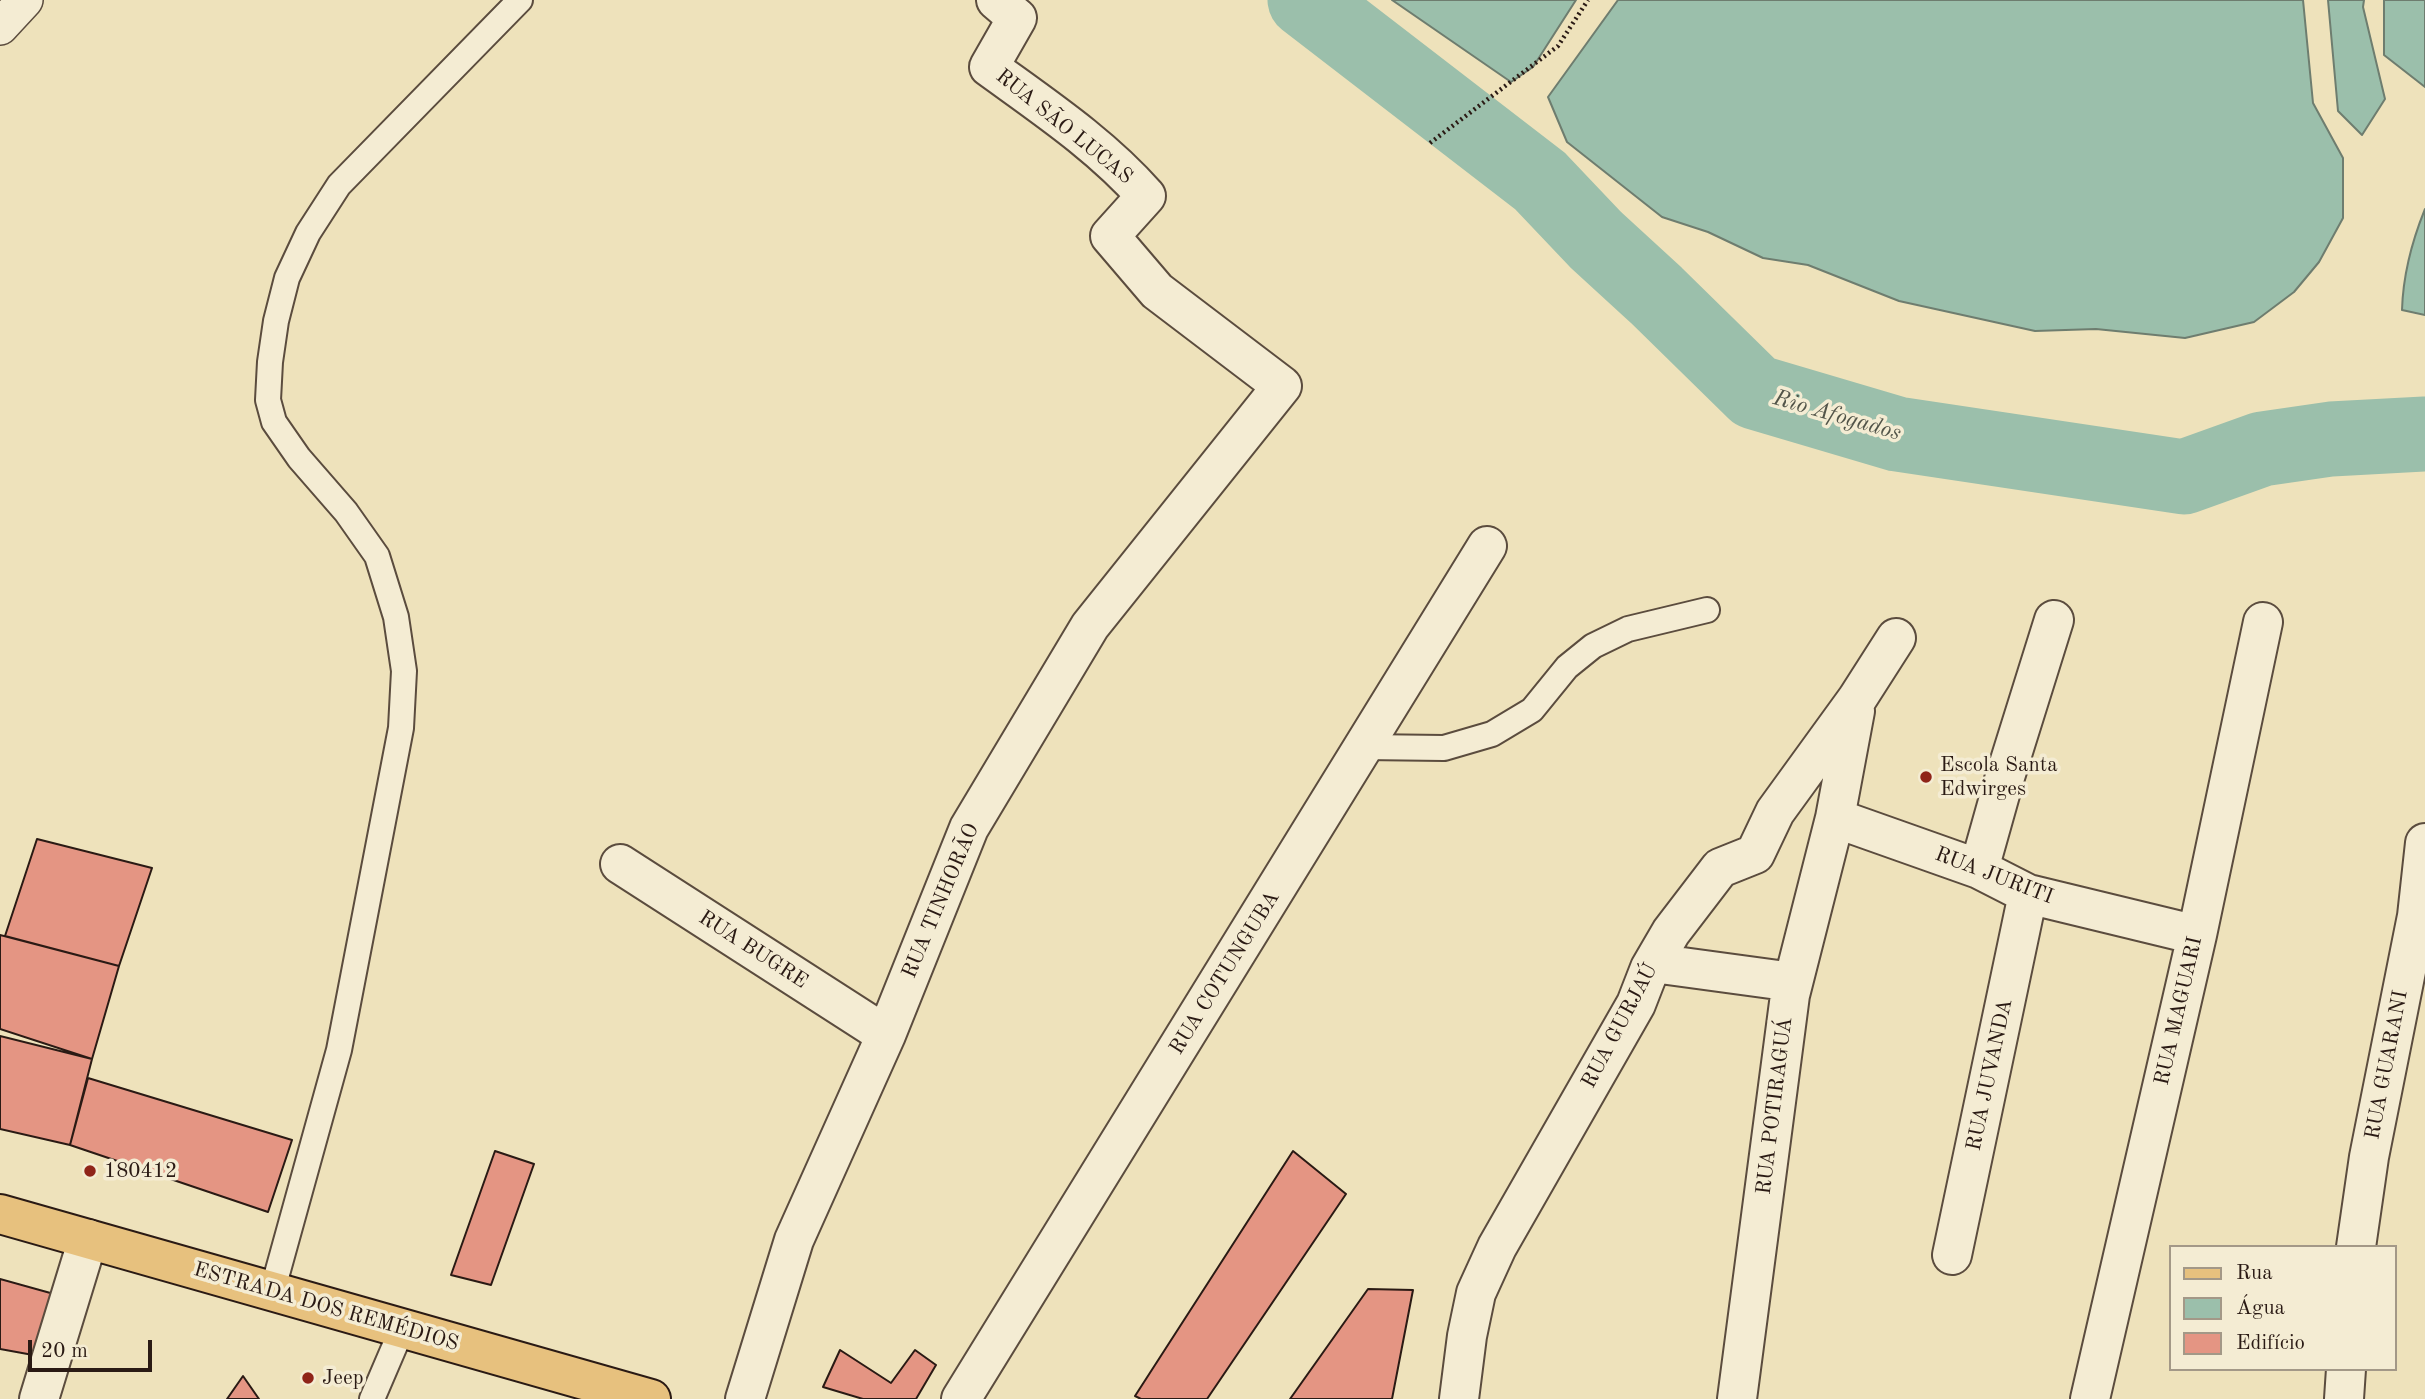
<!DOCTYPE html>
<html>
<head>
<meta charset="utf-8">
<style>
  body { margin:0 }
  #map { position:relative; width:2425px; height:1399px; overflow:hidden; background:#eee2bb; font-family:"Old Standard TT",serif }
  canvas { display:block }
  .legend { position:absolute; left:2169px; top:1245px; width:228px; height:126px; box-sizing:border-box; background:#f4ecd3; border:2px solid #a39887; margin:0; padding:9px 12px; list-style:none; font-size:21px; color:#2a1a14 }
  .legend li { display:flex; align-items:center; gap:14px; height:35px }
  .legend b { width:35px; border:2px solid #a39887 }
  .scale { position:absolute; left:28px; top:1340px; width:124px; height:32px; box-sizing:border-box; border:4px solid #2a1a14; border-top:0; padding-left:9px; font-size:21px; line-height:24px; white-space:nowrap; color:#2a1a14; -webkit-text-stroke:5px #f4ecd3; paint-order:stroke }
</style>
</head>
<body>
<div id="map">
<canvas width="2425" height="1399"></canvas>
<ul class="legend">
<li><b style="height:9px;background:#e7c17e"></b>Rua</li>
<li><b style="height:19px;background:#9bbfab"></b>Água</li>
<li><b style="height:19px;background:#e49583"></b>Edifício</li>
</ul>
<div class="scale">20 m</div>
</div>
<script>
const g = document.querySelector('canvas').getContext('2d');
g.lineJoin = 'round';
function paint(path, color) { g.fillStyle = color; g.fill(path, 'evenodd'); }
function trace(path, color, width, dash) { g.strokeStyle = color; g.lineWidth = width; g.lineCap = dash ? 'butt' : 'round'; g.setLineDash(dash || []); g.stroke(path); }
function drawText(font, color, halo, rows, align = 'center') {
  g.font = font + ' "Old Standard TT",serif'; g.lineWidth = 7; g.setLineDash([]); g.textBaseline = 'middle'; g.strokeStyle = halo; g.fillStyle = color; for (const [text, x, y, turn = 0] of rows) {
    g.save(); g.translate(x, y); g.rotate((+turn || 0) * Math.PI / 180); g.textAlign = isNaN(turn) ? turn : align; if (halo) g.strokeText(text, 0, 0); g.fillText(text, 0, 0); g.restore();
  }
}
const water = new Path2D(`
  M1392 0H1576L1533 67 1511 82Z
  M1618 0H2303L2313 103 2343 158V218L2319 262 2294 292 2254 322 2185 338 2096 329 2035 331 1899 301 1808 265 1763 258 1708 232 1662 217 1567 142 1548 97Z
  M2328 0H2364L2363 7 2385 99 2362 135 2338 111Z
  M2384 0H2425V87L2384 55Z
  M2425 209V315L2402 310C2403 276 2412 241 2425 209Z`);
paint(water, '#9bbfab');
trace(water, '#6e7d6f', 2);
trace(new Path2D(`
  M1305 0 1540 181 1596 240 1656 295 1755 392 1897 434 2184 477 2262 449 2331 439 2425 434`), '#9bbfab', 75);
const building = new Path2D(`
  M37 839 152 868 119 966 5 936Z
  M0 935 119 966 92 1059 0 1029Z
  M0 1036 92 1059 70 1145 0 1129Z
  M88 1078 292 1140 268 1212 70 1145Z
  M495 1151 534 1164 491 1285 451 1275Z
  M1293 1151 1346 1194 1207 1399H1141L1135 1396Z
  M0 1279 54 1294 33 1355 0 1349Z
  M1368 1289 1413 1290 1392 1399H1290Z
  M840 1350 891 1383 915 1350 936 1365 916 1399H863L823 1387Z
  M243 1376 259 1399H227Z`);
paint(building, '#e49583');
trace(building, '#2a1a14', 2);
const service = new Path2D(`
  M1364 747 1444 748 1492 734 1532 710 1567 667 1593 646 1628 629 1707 610
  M272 1292 339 1050 401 728 404 671 396 617 377 556 346 512 299 458 274 422 268 400 270 362 276 321 287 278 308 233 339 185 520 0
  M372 1399 402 1329`);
const pedestrian = new Path2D(`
  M0 27 25 0`);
const minor = new Path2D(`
  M1835 818 1979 869 2028 894 2197 935
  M620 864 886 1035
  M1979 869 2004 780 2054 620
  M1653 963 1793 982
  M2356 1247 2369 1157 2417 916 2425 843
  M1952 1255 2028 894
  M39 1399 88 1239
  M745 1399 794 1240 886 1035 969 828 1090 626 1282 386 1157 291 1110 236 1146 196C1101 145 1044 107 989 67L1017 18 996 0
  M961 1399 1487 546
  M1459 1399 1467 1336 1476 1293 1497 1247 1636 1004 1650 968 1671 932 1720 868 1755 854 1775 812 1857 699 1896 638
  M1737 1399 1790 995 1835 818 1855 711
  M2090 1399 2197 935 2263 622
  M2344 1399 2346 1369`);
const primary = new Path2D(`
  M0 1214 651 1399`);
trace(service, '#5b4c3e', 28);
trace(pedestrian, '#5b4c3e', 38);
trace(minor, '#5b4c3e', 42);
trace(primary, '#2a1a14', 42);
trace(new Path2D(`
  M1430 143 1558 46 1588 0`), '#2a1a14', 4.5, [2, 3.5]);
trace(service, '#f4ecd3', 24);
trace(pedestrian, '#f4ecd3', 35);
trace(minor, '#f4ecd3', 38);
trace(primary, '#e7c17e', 38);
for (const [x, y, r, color] of [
  [1926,777,7,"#8f2418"],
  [90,1171,7,"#8f2418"],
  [308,1378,7,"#8f2418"]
]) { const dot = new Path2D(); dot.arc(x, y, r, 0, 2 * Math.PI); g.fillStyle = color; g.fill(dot); trace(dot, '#f4ecd3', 2.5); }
drawText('21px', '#2a1a14', '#f4ecd3', [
  ["RUA SÃO LUCAS",1064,127,39],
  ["RUA JURITI",1994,876,21],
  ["RUA TINHORÃO",941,901,-67],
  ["RUA BUGRE",753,950,33],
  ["RUA COTUNGUBA",1225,973,-58],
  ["RUA MAGUARI",2179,1011,-77],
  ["RUA GURJAÚ",1620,1026,-62],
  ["RUA GUARANI",2387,1065,-79],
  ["RUA JUVANDA",1990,1075,-78],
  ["RUA POTIRAGUÁ",1775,1106,-83],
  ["ESTRADA DOS REMÉDIOS",326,1307,16]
]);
drawText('21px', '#2a1a14', '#f4ecd3', [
  ["Escola Santa",1940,765],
  ["Edwirges",1940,789],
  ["180412",104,1171],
  ["Jeep",322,1378]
], 'left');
drawText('italic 23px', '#525449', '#f4ecd3', [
  ["Rio Afogados",1837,416,16]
]);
</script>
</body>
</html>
